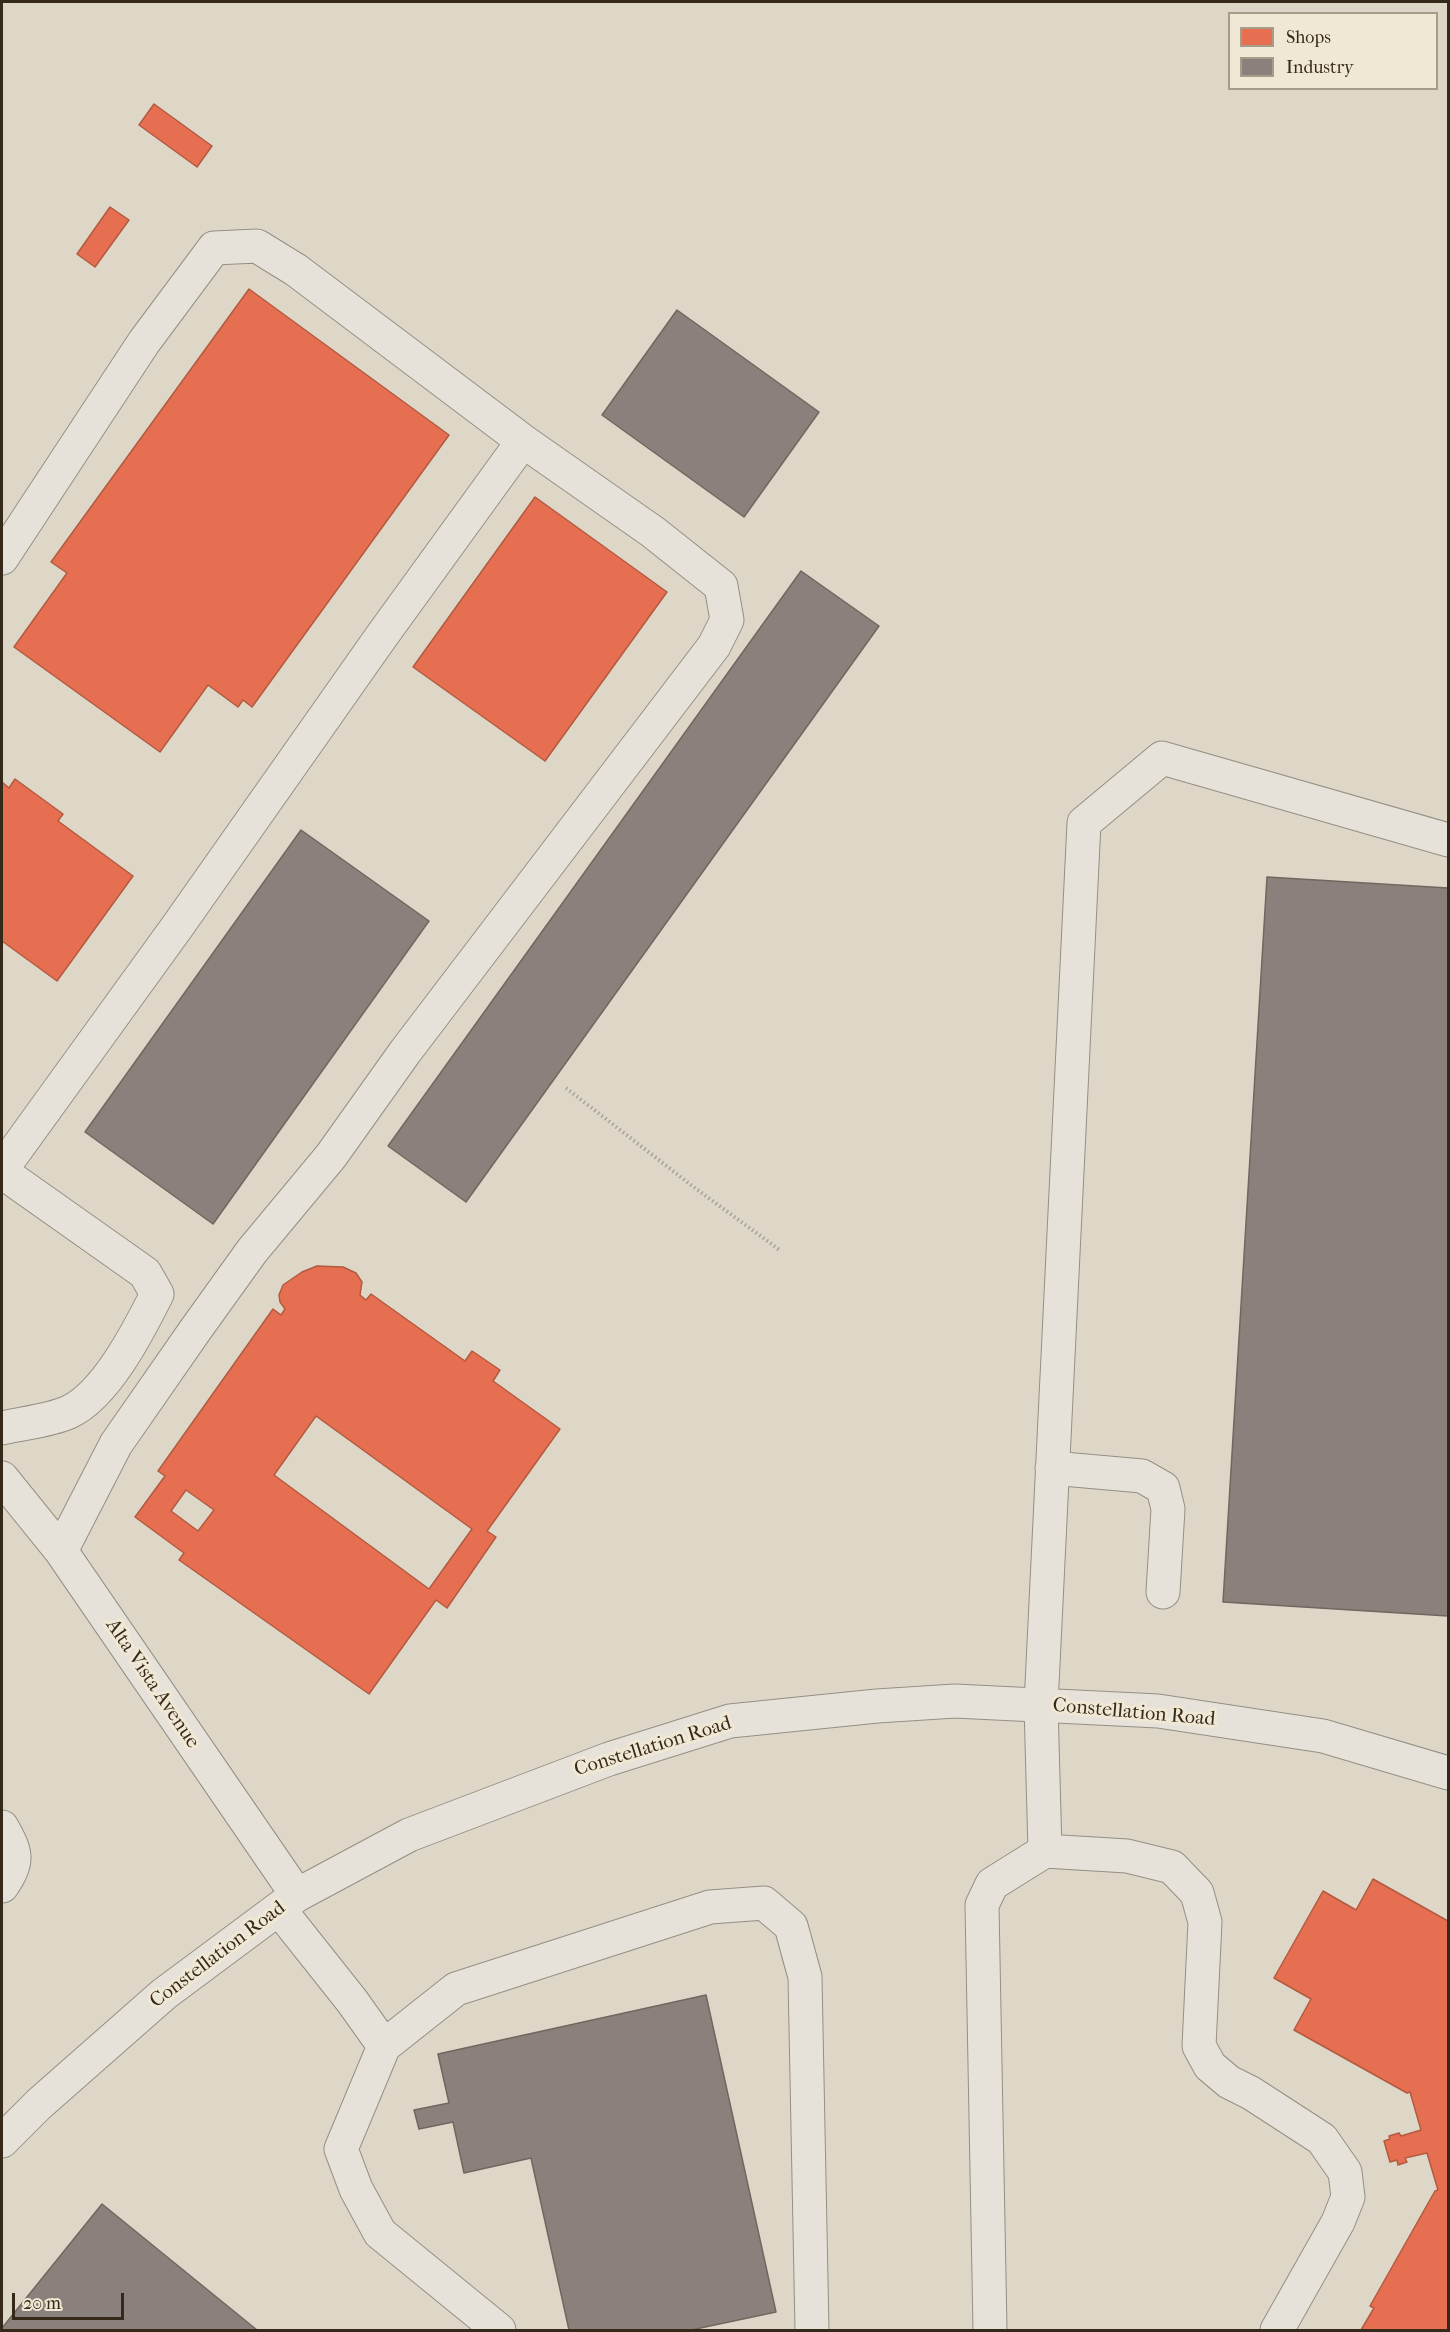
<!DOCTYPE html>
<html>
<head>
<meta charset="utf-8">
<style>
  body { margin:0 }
  #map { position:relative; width:1450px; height:2332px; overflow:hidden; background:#ded7c7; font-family:"IM FELL French Canon",serif }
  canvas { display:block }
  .frame { position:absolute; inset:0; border:3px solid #35291a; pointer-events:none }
  .legend { position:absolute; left:1228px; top:12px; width:210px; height:78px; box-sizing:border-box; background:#f0e8d4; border:2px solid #a59c8a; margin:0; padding:8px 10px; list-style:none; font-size:18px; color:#35291a }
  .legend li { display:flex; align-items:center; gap:12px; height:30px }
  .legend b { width:30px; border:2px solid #a59c8a }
  .scale { position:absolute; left:12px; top:2293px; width:112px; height:27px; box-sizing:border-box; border:3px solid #35291a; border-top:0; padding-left:8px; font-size:18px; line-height:21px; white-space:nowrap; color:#35291a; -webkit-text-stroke:4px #f0e8d4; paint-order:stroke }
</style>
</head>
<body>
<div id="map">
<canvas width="1450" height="2332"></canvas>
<div class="frame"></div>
<ul class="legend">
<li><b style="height:16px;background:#e76f51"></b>Shops</li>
<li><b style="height:16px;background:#8a817c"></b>Industry</li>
</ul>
<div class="scale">20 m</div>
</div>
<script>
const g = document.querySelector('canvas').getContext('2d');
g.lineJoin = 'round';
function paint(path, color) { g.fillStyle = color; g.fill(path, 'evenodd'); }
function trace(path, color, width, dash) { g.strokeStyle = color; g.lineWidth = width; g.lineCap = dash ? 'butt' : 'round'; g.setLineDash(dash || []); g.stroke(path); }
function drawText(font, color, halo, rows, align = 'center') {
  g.font = font + ' "IM FELL French Canon",serif'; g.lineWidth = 6; g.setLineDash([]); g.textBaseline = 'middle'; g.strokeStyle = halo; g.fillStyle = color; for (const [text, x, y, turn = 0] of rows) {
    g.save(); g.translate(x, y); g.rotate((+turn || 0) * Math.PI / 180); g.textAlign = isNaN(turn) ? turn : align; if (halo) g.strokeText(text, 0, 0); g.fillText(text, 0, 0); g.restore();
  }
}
const shops = new Path2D(`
  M154 104 212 146 197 167 139 125Z
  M110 207 129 220 95 267 77 254Z
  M249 289 449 435 252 707 243 700 238 707 208 685 160 752 14 647 67 573 51 562Z
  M535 497 667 592 545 761 413 667Z
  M15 779 63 814 58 821 133 876 57 981 2 941V782L9 788Z
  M317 1266 343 1267 356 1273 362 1282 360 1295 366 1300 371 1294 465 1361 472 1351 500 1370 493 1381 560 1429 487 1531 496 1537 447 1608 436 1600 369 1694 179 1560 184 1553 135 1517 165 1476 158 1471 273 1309 281 1315 285 1309 280 1302 279 1295 283 1285 302 1272ZM316 1416 472 1529 429 1589 274 1475ZM186 1490 214 1510 198 1531 171 1511Z
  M1373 1879 1448 1921V2330H1361L1374 2308 1370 2306 1435 2191 1438 2190 1427 2153 1405 2158 1407 2162 1398 2165 1397 2160 1390 2162 1384 2141 1390 2139 1389 2136 1399 2133 1401 2136 1421 2130 1410 2092 1407 2093 1294 2030 1311 1999 1274 1978 1323 1891 1356 1910Z`);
paint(shops, '#e76f51');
trace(shops, '#b25a40', 1.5);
const industry = new Path2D(`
  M677 310 819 412 744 517 602 415Z
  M801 571 879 626 466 1202 388 1146Z
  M301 830 429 921 213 1224 85 1132Z
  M1267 877 1448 888V1616L1223 1602Z
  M706 1995 776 2312 691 2330H569L531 2158 464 2173 453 2122 419 2129 414 2110 449 2103 438 2054Z
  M102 2204 257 2330H2V2328Z`);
paint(industry, '#8a817c');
trace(industry, '#70675f', 1.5);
const minor = new Path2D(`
  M2 558 144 342 214 248 257 246 296 270 523 441
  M2 1169 177 927 381 637 523 441 653 532 721 586 727 620 714 646 405 1052 331 1156 252 1251 196 1329 116 1444 61 1551
  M2 1172 145 1273 157 1294C139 1330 106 1395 69 1412 49 1421 23 1423 2 1428
  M1052 1468 1142 1476 1163 1488 1168 1509 1163 1592
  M2 1478 61 1551 297 1895
  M2 1827C16 1852 20 1861 2 1886
  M1045 1851 1127 1856 1172 1867 1197 1893 1205 1922 1199 2046 1210 2066 1229 2082 1251 2093 1322 2139 1345 2172 1348 2197 1338 2222 1277 2330
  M279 1909 352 2001 384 2046
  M2 2141 39 2104 164 1994 297 1895 409 1835 609 1759 730 1721 877 1706 955 1701 1158 1711 1323 1736 1448 1773
  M499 2330 380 2233 356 2189 341 2149 384 2046 456 1989 710 1907 764 1903 791 1926 805 1977 812 2330
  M990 2330 982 1905 992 1884 1045 1851 1041 1705 1084 823 1162 758 1448 840`);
trace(minor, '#948f84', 35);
trace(new Path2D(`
  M566 1088 695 1188 781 1251`), '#a6a29b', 4, [1.5, 3]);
trace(minor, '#e6e2da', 33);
drawText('20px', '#35291a', '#f0e8d4', [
  ["Alta Vista Avenue",152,1684,56],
  ["Constellation Road",1134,1713,5],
  ["Constellation Road",653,1747,-17],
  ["Constellation Road",218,1955,-37]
]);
</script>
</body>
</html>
